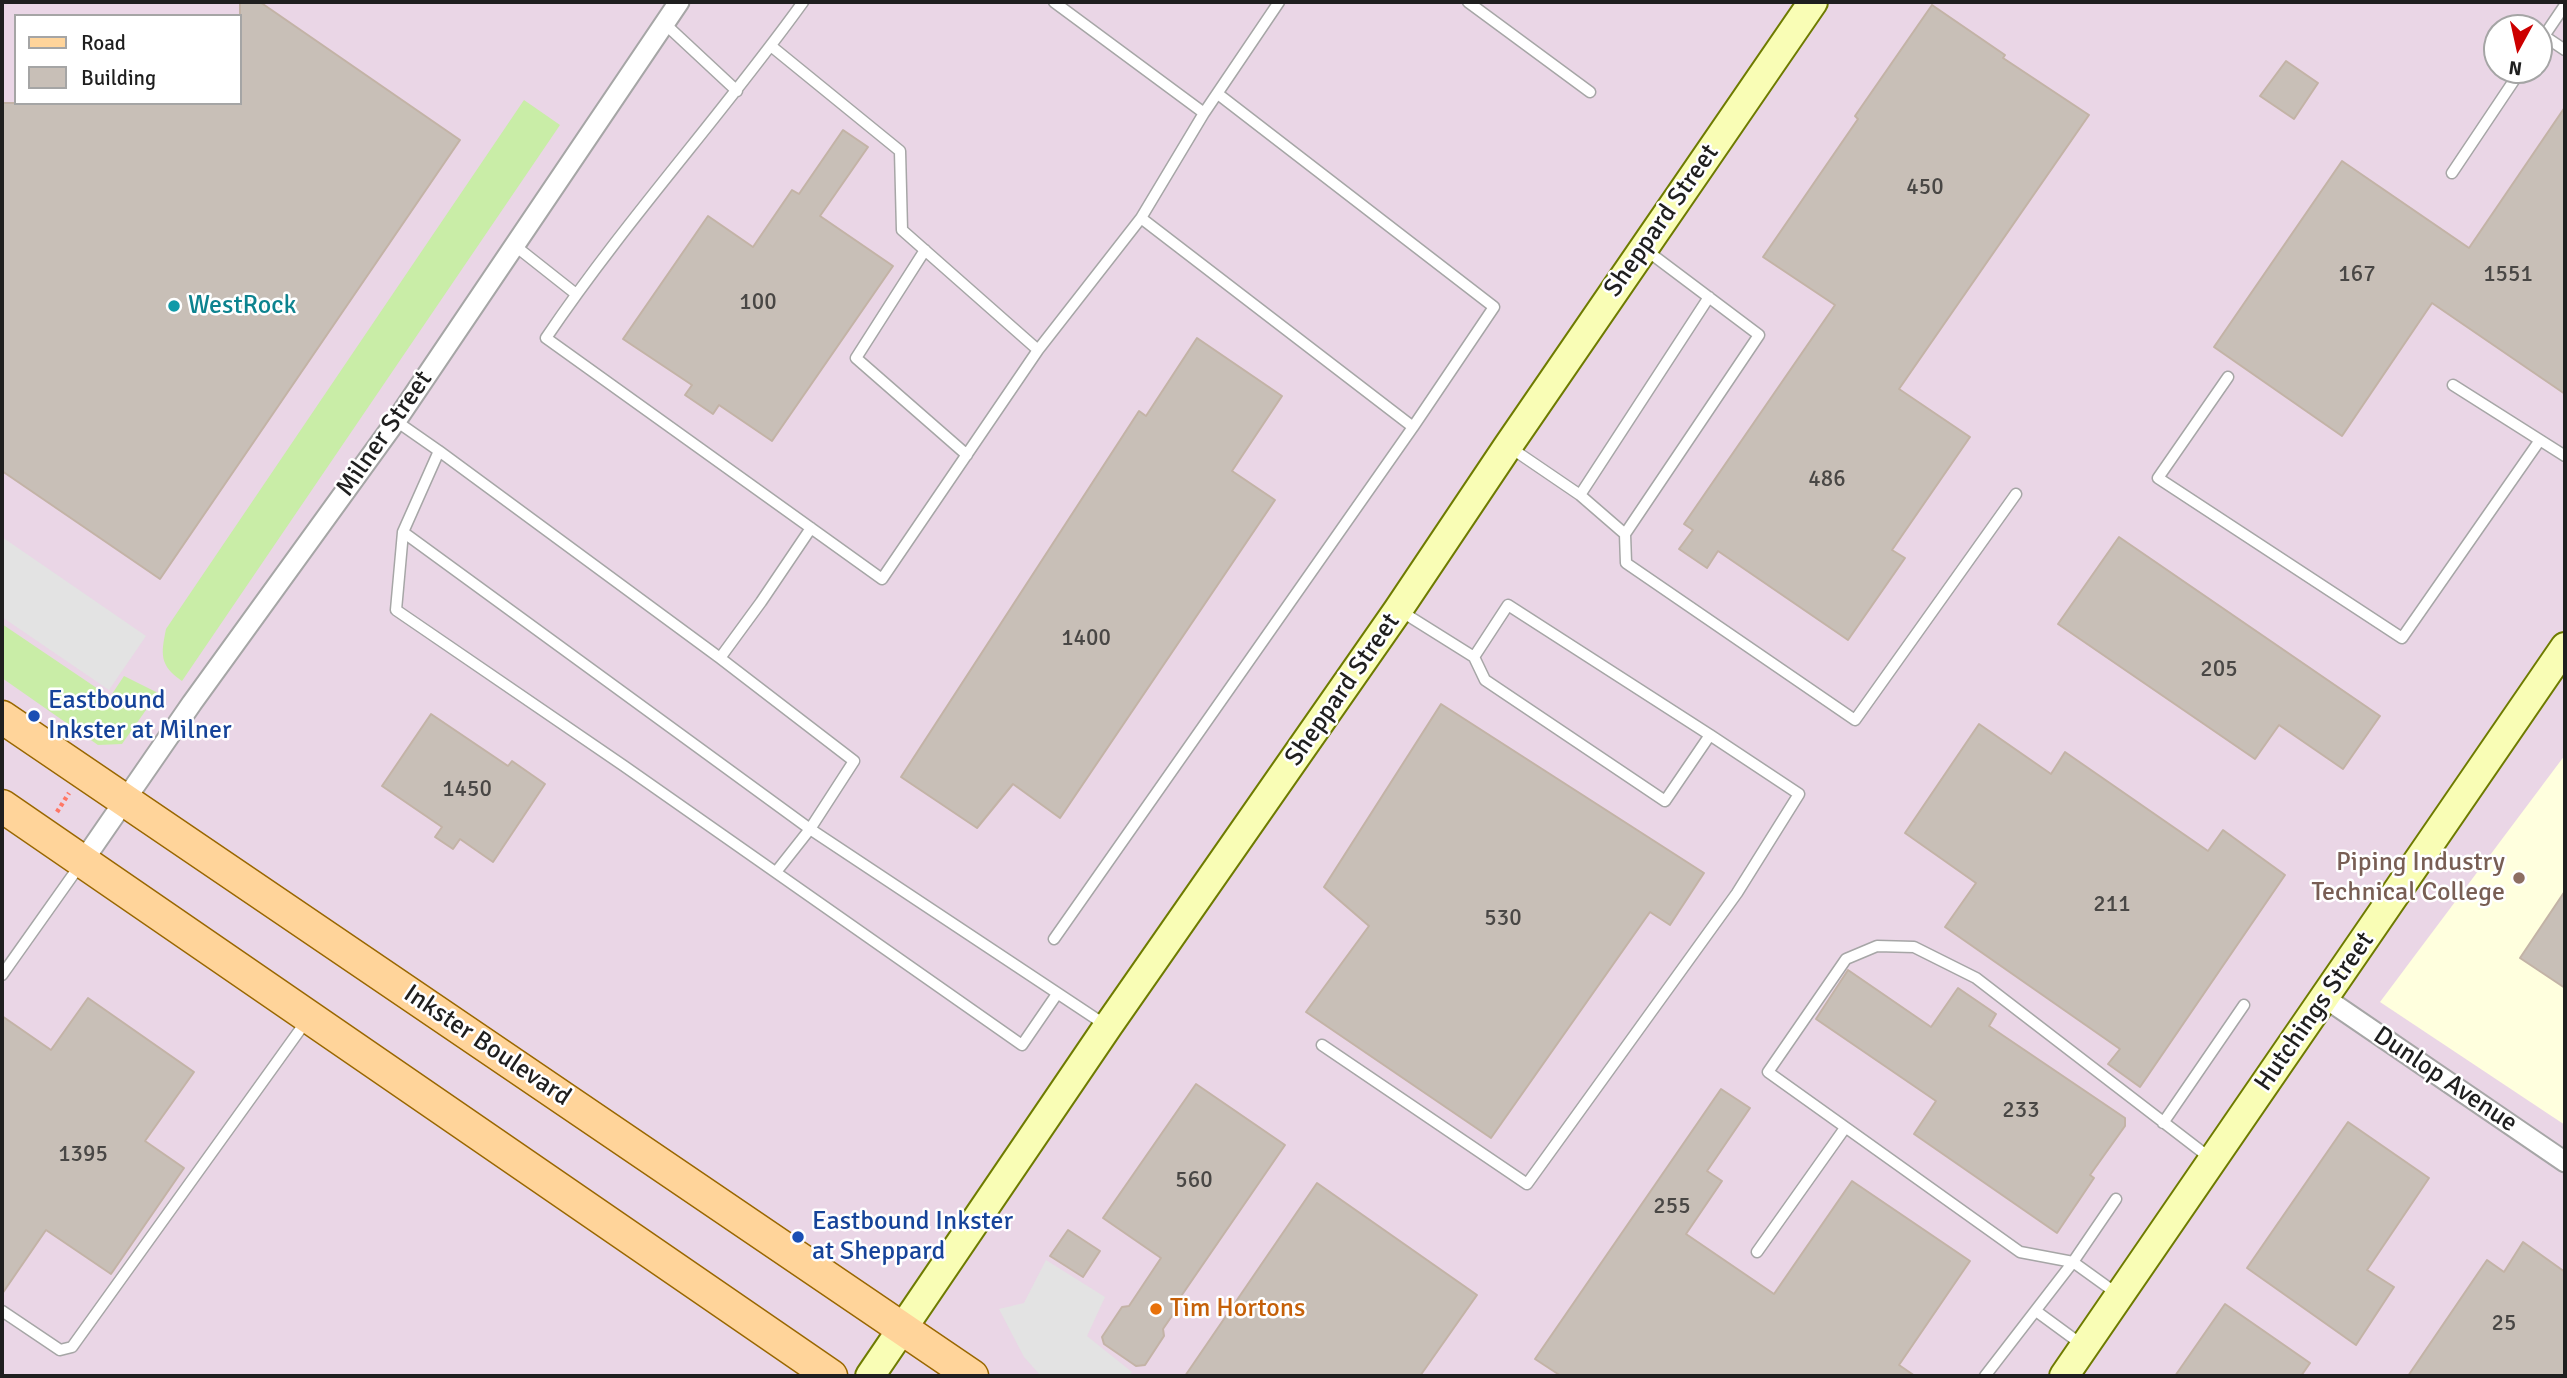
<!DOCTYPE html>
<html>
<head>
<meta charset="utf-8">
<style>
  body { margin:0 }
  #map { position:relative; width:2567px; height:1378px; overflow:hidden; background:#f0ece4; font-family:Signika,sans-serif }
  canvas { display:block }
  .frame { position:absolute; inset:0; border:4px solid #1f1f1f; pointer-events:none }
  .legend { position:absolute; left:14px; top:14px; width:228px; height:91px; box-sizing:border-box; background:#fff; border:2px solid #a5a5a5; margin:0; padding:9px 12px; list-style:none; font-size:21px; color:#1f1f1f }
  .legend li { display:flex; align-items:center; gap:14px; height:35px }
  .legend b { width:35px; border:2px solid #a5a5a5 }
  .north { position:absolute; left:2483px; top:14px; width:70px; height:70px; box-sizing:border-box; background:#fff; border:2px solid #a5a5a5; border-radius:50%; rotate:188deg; font-size:19px; font-weight:700; line-height:28px; text-align:center; color:#1f1f1f }
  .north::after { content:''; display:block; margin:auto; width:24px; height:32px; background:#cd0000; clip-path:polygon(50% 0,100% 100%,50% 72%,0 100%) }
</style>
</head>
<body>
<div id="map">
<canvas width="2567" height="1378"></canvas>
<div class="frame"></div>
<ul class="legend">
<li><b style="height:9px;background:#ffd49a"></b>Road</li>
<li><b style="height:19px;background:#c8bfb7"></b>Building</li>
</ul>
<div class="north">N</div>
</div>
<script>
const g = document.querySelector('canvas').getContext('2d');
g.lineJoin = 'round';
function paint(path, color) { g.fillStyle = color; g.fill(path, 'evenodd'); }
function trace(path, color, width, dash) { g.strokeStyle = color; g.lineWidth = width; g.lineCap = dash ? 'butt' : 'round'; g.setLineDash(dash || []); g.stroke(path); }
function drawText(font, color, halo, rows, align = 'center') {
  g.font = font + ' Signika,sans-serif'; g.lineWidth = 5; g.setLineDash([]); g.textBaseline = 'middle'; g.strokeStyle = halo; g.fillStyle = color; for (const [text, x, y, turn = 0] of rows) {
    g.save(); g.translate(x, y); g.rotate((+turn || 0) * Math.PI / 180); g.textAlign = isNaN(turn) ? turn : align; if (halo) g.strokeText(text, 0, 0); g.fillText(text, 0, 0); g.restore();
  }
}
paint(new Path2D(`
  M2 2H2565V1376H2ZM16 16H240V103H16ZM2497 28H2539V70H2497Z`), '#ead6e6');
paint(new Path2D(`
  M2565 755V1125L2380 1002Z`), '#ffffde');
paint(new Path2D(`
  M524 100 560 125 182 681C159 665 161 654 166 629Z
  M2 624 110 697 124 676 158 693 122 744 98 745 2 678Z`), '#c9eda7');
paint(new Path2D(`
  M2 537 146 636 109 690 2 617Z
  M1046 1260 1105 1297 1087 1336 1132 1372 1129 1376H1041L1024 1357 999 1309 1024 1303Z`), '#e3e3e3');
const building = new Path2D(`
  M240 2H260L460 140 160 579 2 471V103H240Z
  M1932 5 2005 55 2003 58 2089 115 1899 389 1970 437 1892 550 1905 558 1848 640 1718 551 1707 568 1679 549 1693 530 1684 524 1835 305 1763 257 1858 119 1855 116Z
  M2286 61 2318 83 2294 119 2260 96Z
  M2565 107V394L2432 303 2342 436 2214 347 2342 161 2469 248Z
  M843 130 868 147 820 216 893 266 772 441 719 405 713 414 685 395 692 385 623 339 708 216 753 247 792 190 799 194Z
  M1197 338 1282 396 1232 471 1275 500 1060 818 1013 784 977 828 901 777 1139 411 1146 416Z
  M2119 537 2380 716 2343 769 2279 725 2255 759 2058 624Z
  M1441 704 1704 873 1670 925 1650 912 1491 1138 1306 1012 1369 926 1324 887Z
  M431 714 508 766 512 761 545 784 493 862 460 839 453 849 435 837 442 827 382 786Z
  M1979 724 2051 774 2065 752 2208 851 2223 830 2285 875 2140 1087 2108 1064 2120 1049 1945 927 1976 883 1905 833Z
  M2565 891V988L2520 958Z
  M1848 970 1931 1027 1958 988 1996 1014 1989 1026 2125 1118V1126L2090 1175 2094 1178 2057 1233 1914 1134 1936 1101 1816 1019Z
  M88 998 194 1072 145 1141 184 1168 111 1274 46 1230 2 1294V1016L51 1050Z
  M1196 1084 1285 1145 1175 1305 1178 1307 1163 1329 1164 1336 1145 1365 1136 1366 1104 1344 1102 1337 1122 1307 1129 1306 1161 1258 1103 1218Z
  M1721 1089 1750 1108 1707 1171 1722 1181 1686 1234 1774 1294 1852 1181 1970 1261 1899 1365 1915 1376H1561L1535 1359Z
  M2348 1122 2429 1178 2367 1270 2394 1287 2356 1345 2247 1268Z
  M1317 1183 1477 1295 1420 1376H1185Z
  M1068 1230 1100 1251 1083 1277 1050 1256Z
  M2523 1242 2565 1272V1376H2408L2487 1260 2504 1272Z
  M2225 1304 2310 1363 2301 1376H2175Z`);
paint(building, '#c8bfb7');
trace(building, '#c3b3a6', 2);
const lane = new Path2D(`
  M803 2C721 116 625 221 546 338L882 579 1038 350 1141 218 1204 113 1279 2
  M1054 2 1204 113
  M1468 2 1590 92
  M2565 5 2544 36 2565 50
  M664 23 737 91
  M771 46 900 151 902 230 1038 350
  M1218 94 1494 307 1413 427
  M2452 173 2521 70
  M514 245 576 294
  M925 250 856 358 967 455
  M2228 377 2158 478 2402 638 2540 440
  M2453 385 2565 456
  M396 421 439 451
  M1511 448 1580 495 1625 534 1626 563 1855 720 2016 494
  M1580 495 1709 297
  M403 532 810 829 776 872
  M1625 534 1759 335 1646 250
  M1399 610 1474 657 1485 680 1665 801 1710 735 1508 605 1474 657
  M720 658 761 602 811 528
  M1054 939 1413 427 1141 218
  M2 975 80 865
  M1057 994 1022 1045 624 766 396 610 403 532 439 451 720 658 854 761 810 829 1107 1026
  M1322 1045 1527 1184 1737 893 1799 794 1710 735
  M2163 1123 2244 1005
  M1757 1252 1845 1128
  M2116 1293 2073 1262 2020 1252 1768 1072 1846 959 1877 946 1914 947 1976 978 2210 1158
  M2 1311 60 1350 72 1347 307 1020
  M2036 1311 2081 1344
  M1985 1376 2073 1262 2116 1199`);
const street = new Path2D(`
  M83 861 192 703 396 421 679 2
  M2325 998 2565 1162`);
const secondary = new Path2D(`
  M870 1376 1108 1026 1398 610 1508 446 1813 2
  M2064 1376 2565 647`);
const primary = new Path2D(`
  M2 717 972 1376
  M2 806 831 1376`);
trace(lane, '#a6a6a6', 13);
trace(street, '#a6a6a6', 23);
trace(secondary, '#6e7b00', 32);
trace(primary, '#996700', 35);
trace(new Path2D(`
  M57 812 69 793`), '#f76', 4.5, [3.5, 3.5]);
trace(lane, '#fff', 10);
trace(street, '#fff', 19);
trace(secondary, '#f9fdb5', 28);
trace(primary, '#ffd49a', 32);
for (const [x, y, r, color] of [
  [174,306,7,"#0f9aa8"],
  [34,716,7,"#1a4fb4"],
  [2519,878,7,"#8d6e63"],
  [798,1237,7,"#1a4fb4"],
  [1156,1309,7,"#e8710a"]
]) { const dot = new Path2D(); dot.arc(x, y, r, 0, 2 * Math.PI); g.fillStyle = color; g.fill(dot); trace(dot, '#fff', 2.5); }
drawText('23px', '#494745', null, [
  ["450",1925,188],
  ["167",2357,275],
  ["1551",2508,275],
  ["100",758,303],
  ["486",1827,480],
  ["1400",1086,639],
  ["205",2219,670],
  ["1450",467,790],
  ["211",2112,905],
  ["530",1503,919],
  ["233",2021,1111],
  ["1395",83,1155],
  ["560",1194,1181],
  ["255",1672,1207],
  ["25",2504,1324]
]);
drawText('26px', '#1f1f1f', '#fff', [
  ["Sheppard Street",1662,221,-55],
  ["Milner Street",385,434,-55],
  ["Sheppard Street",1343,690,-55],
  ["Hutchings Street",2315,1012,-55],
  ["Inkster Boulevard",487,1046,34],
  ["Dunlop Avenue",2445,1080,34]
]);
drawText('26px', '#0d838f', '#fff', [
  ["WestRock",188,306]
], 'left');
drawText('26px', '#164399', '#fff', [
  ["Eastbound",48,701],
  ["Inkster at Milner",48,731],
  ["Eastbound Inkster",812,1222],
  ["at Sheppard",812,1252]
], 'left');
drawText('26px', '#785e54', '#fff', [
  ["Piping Industry",2505,863],
  ["Technical College",2505,893]
], 'right');
drawText('26px', '#c56008', '#fff', [
  ["Tim Hortons",1170,1309]
], 'left');
</script>
</body>
</html>
